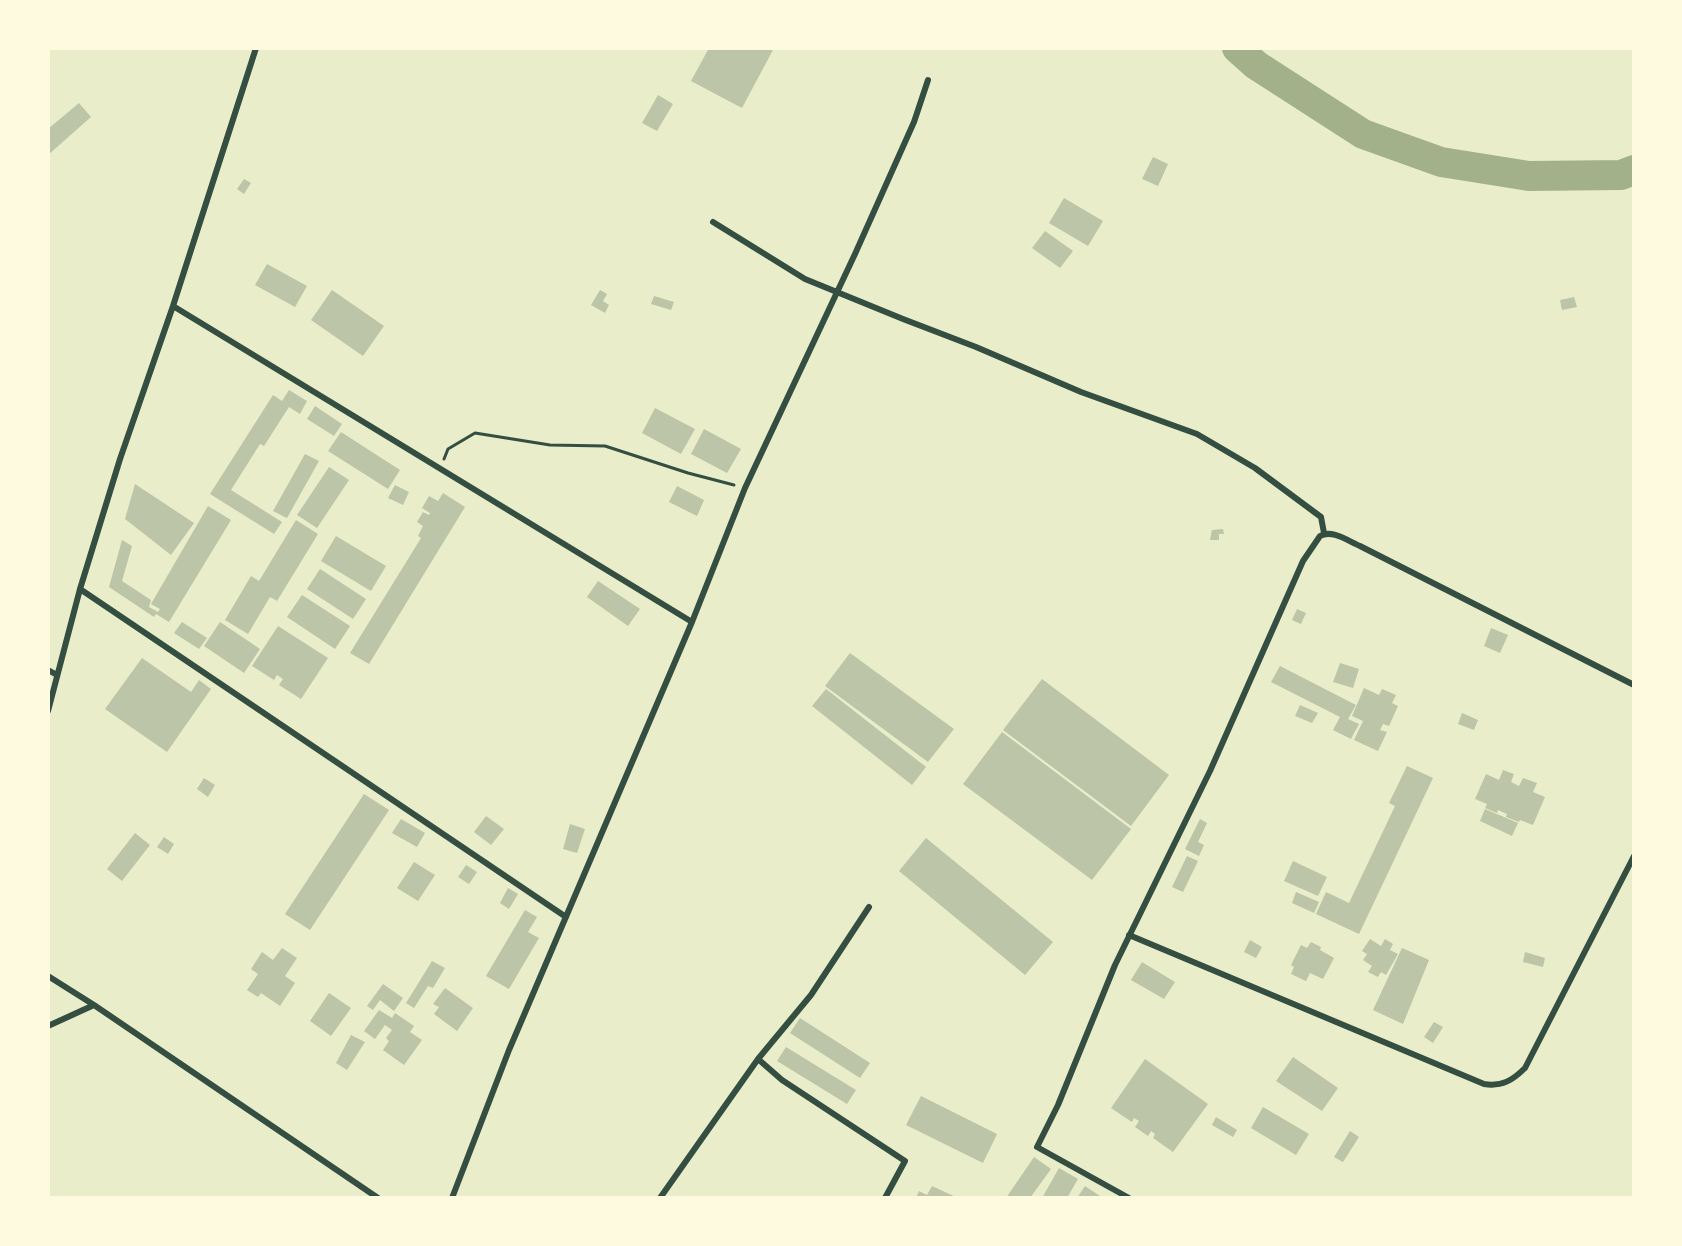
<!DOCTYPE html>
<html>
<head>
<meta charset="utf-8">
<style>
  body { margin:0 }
  #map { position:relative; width:1682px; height:1246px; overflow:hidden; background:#e9edc9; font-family:"Alegreya Sans",sans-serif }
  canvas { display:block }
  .frame { position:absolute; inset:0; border:50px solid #fefae0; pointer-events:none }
</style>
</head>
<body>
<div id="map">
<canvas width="1682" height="1246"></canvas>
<div class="frame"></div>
</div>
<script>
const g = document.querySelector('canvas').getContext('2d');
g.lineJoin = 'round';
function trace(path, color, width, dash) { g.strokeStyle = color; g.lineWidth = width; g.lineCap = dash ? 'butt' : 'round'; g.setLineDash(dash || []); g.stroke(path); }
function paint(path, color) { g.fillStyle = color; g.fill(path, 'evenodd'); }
trace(new Path2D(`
  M1237 48 1256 65 1363 134 1441 162 1529 176 1621 175 1634 170`), '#a3b18a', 30);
paint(new Path2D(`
  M709 48H774L742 108 691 81Z
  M658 95 673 104 657 131 642 123Z
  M79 103 91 117 48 155V129Z
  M1153 157 1168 164 1158 186 1142 179Z
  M244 179 251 183 244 194 237 189Z
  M1064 198 1103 221 1088 246 1049 223Z
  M1045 231 1073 251 1060 268 1032 248Z
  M267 264 307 286 295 307 255 285Z
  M332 290 384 326 363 356 311 320Z
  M600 290 607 294 603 301 609 305 605 313 591 305Z
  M654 296 674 302 671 310 651 304Z
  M1574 297 1577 307 1562 310 1560 300Z
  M289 390 307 401 300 414 289 407 264 446 260 444 231 490 282 522 274 534 210 494 273 395 282 401Z
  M315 406 342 424 334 436 307 419Z
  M655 408 695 429 681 454 642 433Z
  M704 429 741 449 727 473 691 454Z
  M341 432 400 470 388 489 328 451Z
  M305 454 319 461 287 518 273 511Z
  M329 467 349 480 317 528 297 515Z
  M135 484 194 523 171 555 125 519Z
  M395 485 409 492 403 505 388 498Z
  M677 486 704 500 697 516 669 502Z
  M443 493 465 507 369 664 350 653 421 538 418 536 423 526 417 522 423 512 429 515 430 513 422 508 429 496 438 501Z
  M208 506 231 520 169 622 156 614 154 617 109 587 122 540 132 546 122 581 151 600 149 607 158 612 160 609 151 604Z
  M296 520 318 534 277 601 270 597 248 634 225 620 251 576 259 581Z
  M1223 529 1224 534H1219V540H1210L1212 530Z
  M336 536 386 566 371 591 321 561Z
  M320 569 366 599 353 619 307 589Z
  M598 581 640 609 628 626 587 597Z
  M302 595 350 626 335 649 287 617Z
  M1297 609 1306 613 1301 624 1292 620Z
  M182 622 207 638 199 649 174 633Z
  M220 622 260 649 244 673 204 646Z
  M278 626 328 658 301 699 279 685 283 679 277 675 274 680 252 666Z
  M1491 628 1508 635 1500 653 1484 646Z
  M850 653 954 729 928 762 825 686Z
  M142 658 191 692 199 680 211 689 167 752 105 709Z
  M1340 663 1359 669 1353 688 1333 682Z
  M1280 666 1356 705 1348 719 1359 724 1351 739 1333 730 1340 717 1271 682Z
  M1042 679 1169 775 1131 826 1003 730Z
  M1364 688 1379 695 1382 689 1396 695 1392 703 1398 706 1389 726 1383 724 1380 730 1387 732 1378 751 1354 740 1363 721 1352 716Z
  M826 689 926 767 912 785 812 706Z
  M1300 705 1318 713 1312 723 1295 716Z
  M1462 713 1478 720 1474 730 1458 724Z
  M1002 732 1131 829 1092 880 963 784Z
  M1407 766 1433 778 1359 934 1316 914 1326 892 1349 903 1395 806 1389 803Z
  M1503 770 1514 774 1511 782 1519 786 1523 778 1537 783 1533 792 1545 797 1533 825 1520 820 1519 822 1506 817 1507 814 1498 810 1497 813 1485 808 1487 804 1475 799 1486 774 1499 780Z
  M204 778 215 785 208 797 197 789Z
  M364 794 389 810 310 930 285 914Z
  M1485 809 1518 823 1512 836 1480 821Z
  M486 816 504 829 491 845 474 832Z
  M401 819 425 833 417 847 392 833Z
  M1200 819 1207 823 1198 842 1204 845 1199 856 1185 849Z
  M570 824 585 829 577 853 563 849Z
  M135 833 150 845 122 881 107 869Z
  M164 837 174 844 168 854 157 847Z
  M926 838 1053 942 1025 975 899 871Z
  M1187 856 1198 861 1183 892 1172 887Z
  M1293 861 1327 877 1318 896 1284 881Z
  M414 862 435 875 418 901 397 888Z
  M466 865 477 872 469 884 458 877Z
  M508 888 518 894 509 909 500 903Z
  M1296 892 1319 902 1314 913 1292 903Z
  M525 910 537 917 528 932 539 938 509 989 486 976Z
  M1370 939 1381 946 1385 939 1393 944 1390 950 1398 954 1386 975 1381 972 1378 977 1368 972 1372 966 1363 960 1367 954 1362 951Z
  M1250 940 1262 947 1256 958 1244 952Z
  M1311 942 1321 947 1320 950 1334 958 1323 979 1310 973 1306 981 1291 974 1294 967 1291 965 1301 945 1307 948Z
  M282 948 297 958 285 976 295 983 280 1006 261 993 258 997 247 990 258 974 251 969 262 952 273 960Z
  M1402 948 1429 960 1403 1024 1373 1010Z
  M1525 952 1545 958 1543 967 1523 962Z
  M432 961 445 968 433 988 428 986 414 1008 406 1003Z
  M1142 962 1175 982 1164 999 1131 980Z
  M383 984 403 998 394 1011 380 1000 373 1010 367 1006Z
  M445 988 473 1008 457 1031 434 1014 439 1007 433 1004Z
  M329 993 351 1008 331 1036 310 1021Z
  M379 1010 392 1018 395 1013 414 1026 410 1032 422 1040 404 1065 383 1050 389 1041 386 1038 392 1030 385 1025 375 1039 364 1031Z
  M800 1018 870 1063 860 1078 790 1033Z
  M1434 1022 1443 1027 1433 1043 1424 1037Z
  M351 1035 365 1042 347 1070 336 1063Z
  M786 1047 856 1090 847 1104 777 1061Z
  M1293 1057 1338 1088 1322 1111 1276 1081Z
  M1145 1059 1208 1104 1173 1152 1153 1138 1155 1134 1151 1131 1148 1136 1135 1127 1139 1121 1134 1118 1132 1122 1111 1108Z
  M921 1096 997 1134 983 1163 906 1125Z
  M1263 1107 1309 1134 1296 1155 1251 1128Z
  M1216 1117 1237 1130 1233 1137 1212 1125Z
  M1350 1131 1359 1137 1343 1162 1334 1157Z
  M1034 1157 1051 1169 1030 1198H1006Z
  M1059 1168 1078 1179 1067 1198H1042Z
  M932 1186 958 1198H916L919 1191 927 1195Z
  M1085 1186 1103 1198H1077Z`), '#bcc5a7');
trace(new Path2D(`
  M444 459 448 449 475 433 550 445 605 446 688 473 734 485`), '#344e41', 3);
trace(new Path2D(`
  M713 222 805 279 903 319 976 347 1081 392 1197 434 1255 468 1321 517 1324 533
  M173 306 692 622
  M80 589 566 917
  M48 670 57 675
  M48 711 80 589 120 459 173 306 256 48
  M869 907 811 995 758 1059 782 1080 905 1161 885 1198
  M1129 935 1484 1084C1502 1087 1513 1080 1525 1068L1634 856
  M48 976 94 1005
  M48 1026 94 1005 378 1198
  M452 1198 509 1050 692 622 745 488 855 254 914 122 928 80
  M660 1198 758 1059
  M1129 1198 1037 1147 1058 1105 1115 965 1210 771 1303 561 1320 536C1332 529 1348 541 1360 546L1634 685`), '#344e41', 6);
</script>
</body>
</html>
